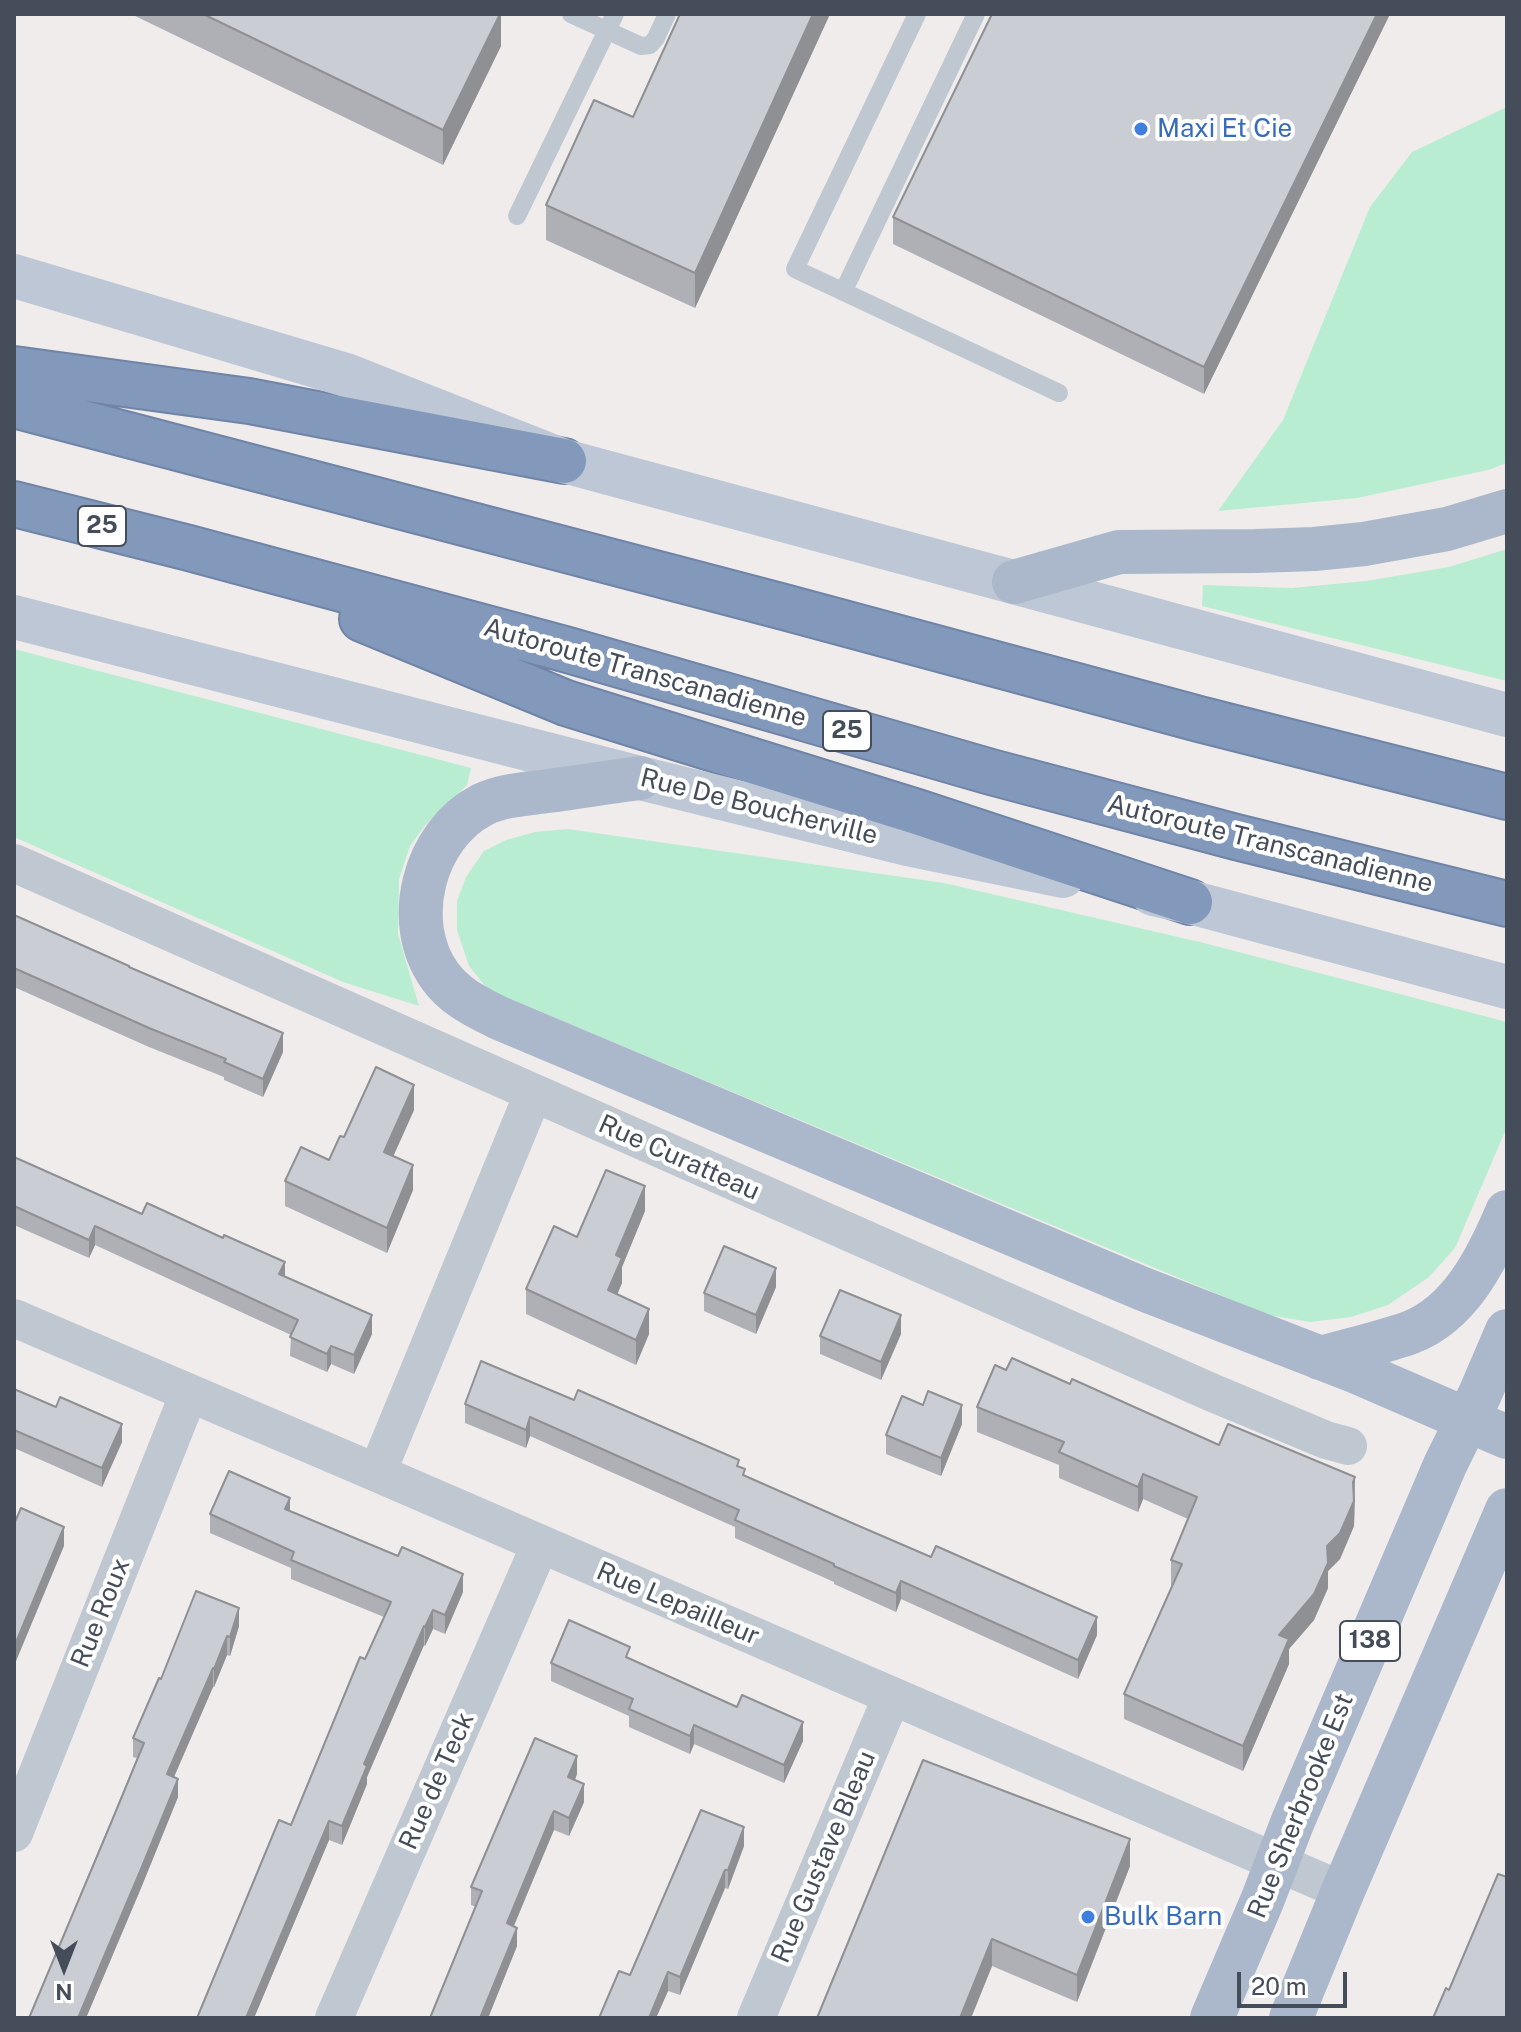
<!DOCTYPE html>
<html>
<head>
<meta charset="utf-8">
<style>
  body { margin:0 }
  #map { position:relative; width:1521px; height:2032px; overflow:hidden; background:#efeceb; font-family:"Public Sans",sans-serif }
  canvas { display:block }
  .frame { position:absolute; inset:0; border:16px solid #444d59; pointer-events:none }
  .north { position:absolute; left:24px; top:1928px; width:80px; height:80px; -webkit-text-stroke:6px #fff; paint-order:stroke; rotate:180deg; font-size:22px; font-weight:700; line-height:32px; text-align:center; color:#444d59 }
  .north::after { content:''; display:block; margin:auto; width:28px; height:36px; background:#444d59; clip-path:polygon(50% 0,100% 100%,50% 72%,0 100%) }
  .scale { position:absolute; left:1237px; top:1972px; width:110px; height:36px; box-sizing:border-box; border:4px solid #444d59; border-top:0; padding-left:10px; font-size:24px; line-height:28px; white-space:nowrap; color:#444d59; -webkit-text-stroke:6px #fff; paint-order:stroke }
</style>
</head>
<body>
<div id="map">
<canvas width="1521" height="2032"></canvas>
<div class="frame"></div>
<div class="north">N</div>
<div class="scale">20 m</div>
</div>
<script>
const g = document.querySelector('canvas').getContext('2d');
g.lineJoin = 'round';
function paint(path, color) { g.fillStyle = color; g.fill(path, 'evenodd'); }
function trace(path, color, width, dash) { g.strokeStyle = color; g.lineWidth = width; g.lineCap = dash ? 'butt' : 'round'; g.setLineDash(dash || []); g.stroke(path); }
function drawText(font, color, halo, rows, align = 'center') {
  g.font = font + ' "Public Sans",sans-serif'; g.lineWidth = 8; g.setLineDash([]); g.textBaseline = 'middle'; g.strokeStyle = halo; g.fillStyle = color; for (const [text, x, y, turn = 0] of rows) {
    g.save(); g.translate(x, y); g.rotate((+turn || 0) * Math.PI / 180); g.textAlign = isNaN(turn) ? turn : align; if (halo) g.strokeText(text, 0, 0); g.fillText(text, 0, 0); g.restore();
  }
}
paint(new Path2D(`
  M1507 107V463L1488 470 1357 498 1218 511 1283 420 1370 207 1412 152Z
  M1507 549V681L1202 606 1203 585 1292 588 1366 581 1449 567Z
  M14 649 471 768 467 785 426 824 410 846 399 879 398 934 419 1006 343 982 14 837Z
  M568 829 944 883 1204 943 1507 1022V1127L1455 1248 1429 1277 1388 1305 1351 1317 1310 1322 1268 1315 488 990 469 966 457 930V901L466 877 484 851 506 840 535 832Z`), '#b9edd2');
const motorway = new Path2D(`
  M14 369 249 401 564 461
  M14 405 784 607 1199 719 1507 797
  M14 504 189 548 568 650 991 772 1236 837 1507 904
  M362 619 566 703 917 812 1190 902`);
trace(motorway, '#6f84a6', 48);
trace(new Path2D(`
  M571 14 641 46 650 45 656 38 667 14
  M917 14 795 269 1059 393
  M517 216 615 14
  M843 292 976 14`), '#bfc7d1', 18);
trace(new Path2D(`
  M14 863 1213 1393 1326 1440 1348 1446
  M14 1318 377 1473 1343 1891
  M377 1473 533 1094
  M14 1833 189 1393
  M334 2018 540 1545
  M756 2018 892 1696`), '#bfc7d1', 38);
trace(new Path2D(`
  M14 276 346 375 564 461 1507 715
  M14 617 640 778 907 844 1063 876
  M1153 894 1190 902 1507 987`), '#bec7d5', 44);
trace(new Path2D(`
  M1014 582 1119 552 1256 551 1314 549 1364 544 1447 529 1507 511
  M640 778C609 782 579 787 548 791 526 794 502 795 482 805 424 835 401 922 440 976 455 997 477 1007 499 1018L1143 1289 1357 1372 1507 1437
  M1320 1358C1349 1350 1380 1343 1409 1333 1460 1314 1487 1259 1507 1212
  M1212 2018 1262 1901 1293 1821 1445 1465 1480 1394 1507 1331
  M1291 2018 1343 1891 1507 1510`), '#abb8cb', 44);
trace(motorway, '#8399bb', 44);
paint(new Path2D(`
  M131 14H501V46L443 165Z
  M830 14 695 308 546 240V205L633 117Z
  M992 14H1390L1204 394 893 244V217Z
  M14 915 129 968 283 1052 263 1097 224 1080V1077L149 1047 14 987Z
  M414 1110 393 1156 413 1190 387 1253 285 1206V1181L329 1160 344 1137Z
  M14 1157 285 1276 372 1334 354 1374 331 1364 327 1372 290 1356 291 1335 95 1245 89 1258 14 1225Z
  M645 1211 622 1267V1283L617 1295 649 1334 636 1365 526 1314V1289L577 1237Z
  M776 1287 756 1334 704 1311V1293Z
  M901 1334 881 1380 820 1354V1336Z
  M1006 1370 1070 1384 1355 1502 1354 1526 1340 1559 1328 1571V1588L1314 1620 1289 1649V1664L1243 1771 1124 1719V1694L1172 1585H1171V1560L1188 1519 1143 1499 1138 1512 1059 1478V1465L977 1432V1407Z
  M14 1389 122 1442 102 1487 14 1448Z
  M574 1400 739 1467 745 1476 1097 1635 1078 1679 901 1599 896 1612 834 1584V1582L735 1538V1527L530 1436 526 1448 465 1423V1404Z
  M962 1424 941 1476 886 1454V1435Z
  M290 1511 463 1592 445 1634 433 1629 425 1646 424 1645 367 1777V1784L342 1845 329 1840 254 2018H197L291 1825 384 1617 291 1579V1568L210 1533V1514Z
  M239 1626 230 1656 227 1655 214 1687H213L174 1777 178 1797 141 1888 86 2018H29L137 1758 133 1757V1738L161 1679Z
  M630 1659 803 1741 784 1783 694 1744 690 1754 629 1727V1716L551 1681V1663Z
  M577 1774 575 1780 584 1802 569 1836 554 1830 551 1835 514 1926 517 1946 488 2018H430L476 1907 471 1905V1887Z
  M744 1846 728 1889 725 1888 680 1995 668 1991 656 2018H599Z
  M1130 1866 1077 2002 992 1966 971 2018H817Z`), '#afb0b6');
paint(new Path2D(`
  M500 14H501V46L443 165V130Z
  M813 14H830L695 308V273Z
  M1377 14H1390L1204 394V367Z
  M283 1033V1052L263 1097V1079Z
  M414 1085V1110L384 1177V1152Z
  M413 1165V1190L387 1253V1228Z
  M645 1186V1211L622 1267V1283L608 1315V1290L616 1255Z
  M95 1226V1245L89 1258V1240Z
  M285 1262V1280L279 1274Z
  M776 1268V1287L756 1334V1315Z
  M649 1309V1334L636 1365V1340Z
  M372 1315V1334L354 1374V1355Z
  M901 1315V1334L881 1380V1362Z
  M331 1346V1364L327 1372V1354Z
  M962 1405V1424L941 1476V1458Z
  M530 1417V1436L526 1448V1430Z
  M122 1424V1442L102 1487V1468Z
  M1143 1474V1499L1138 1512V1487Z
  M1355 1477 1354 1526 1340 1559 1328 1571V1588L1314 1620 1289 1649V1664L1243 1771V1746L1279 1635 1327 1546Z
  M290 1498V1517L285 1509Z
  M64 1527V1546L14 1666V1647Z
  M463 1574V1592L445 1634V1615Z
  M901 1581V1599L896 1612V1593Z
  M239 1608V1626L230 1656V1637Z
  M433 1610V1629L425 1646V1627Z
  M1097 1617V1635L1078 1679V1660Z
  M424 1626V1645L367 1777V1784L342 1845V1826L364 1764Z
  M227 1636V1655L214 1687V1669Z
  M213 1668V1687L167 1793V1774Z
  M803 1722V1741L784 1783V1765Z
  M694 1725V1744L690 1754V1736Z
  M577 1756V1774L568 1796V1777Z
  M178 1779V1797L141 1888 86 2018H78Z
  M584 1784V1802L569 1836V1818Z
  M554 1811V1830L507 1942V1923Z
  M329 1821V1840L254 2018H246Z
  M744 1827V1846L728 1889V1870Z
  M1130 1839V1866L1077 2002V1975Z
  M725 1870V1888L680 1995V1977Z
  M517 1928V1946L488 2018H480Z
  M992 1939V1966L971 2018H960Z
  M668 1972V1991L656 2018H649Z`), '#8e9094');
const building = new Path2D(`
  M203 14H500L443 130Z
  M680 14H813L695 273 546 205 594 100 633 117Z
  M992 14H1377L1204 367 893 217Z
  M14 915 129 966V967L283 1033 263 1079 224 1062 226 1059 149 1028 14 968Z
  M376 1067 414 1085 384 1152 413 1165 387 1228 285 1181 301 1147 329 1160 340 1136 344 1137Z
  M14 1157 142 1214 147 1203 223 1238 224 1235 285 1262 279 1274 372 1315 354 1355 331 1346 327 1354 290 1337 298 1320 95 1226 89 1240 14 1206Z
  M606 1170 645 1186 616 1255 622 1258 608 1290 649 1309 636 1340 526 1289 554 1226 577 1237Z
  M724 1246 776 1268 756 1315 704 1293Z
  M840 1290 901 1315 881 1362 820 1336Z
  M1012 1358 1070 1384 1072 1379 1219 1445 1228 1424 1355 1477 1353 1482 1354 1501 1340 1533 1327 1546 1328 1563 1314 1594 1279 1635 1289 1639 1243 1746 1124 1694 1182 1564 1171 1560 1197 1497 1143 1474 1138 1487 1059 1452 1064 1442 977 1407 995 1365 1006 1370Z
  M481 1361 574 1400 578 1390 739 1460 737 1466 745 1469 743 1475 852 1523 931 1557 936 1546 1097 1617 1078 1660 901 1581 896 1593 834 1566V1564L735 1520 739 1510 530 1417 526 1430 465 1404Z
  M14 1389 56 1407 60 1397 122 1424 102 1468 14 1430Z
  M928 1391 962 1405 941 1458 886 1435 902 1396 923 1405Z
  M229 1471 290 1498 285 1509 398 1556 402 1547 463 1574 445 1615 433 1610 425 1627 424 1626 364 1764 367 1766 342 1826 329 1821 246 2018H197L279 1820 291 1825 360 1657 365 1659 391 1602 291 1560 294 1552 210 1514Z
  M21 1508 64 1527 14 1647V1524Z
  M196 1591 239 1608 230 1637 227 1636 214 1669 213 1668 167 1774 178 1779 141 1869 78 2018H29L111 1823 144 1743 133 1738 159 1678 161 1679Z
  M569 1620 630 1647 626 1657 737 1707 742 1695 803 1722 784 1765 694 1725 690 1736 629 1709 633 1699 551 1663Z
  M535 1738 577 1756 568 1777 584 1784 569 1818 554 1811 551 1817 507 1923 517 1928 480 2018H430L482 1891 471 1887Z
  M923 1760 1130 1839 1077 1975 992 1939 960 2018H817Z
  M701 1810 744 1827 728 1870H725L680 1977 668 1972 649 2018H599L619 1971 630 1975Z
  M1498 1874 1507 1877V2018H1433L1446 1988 1449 1990Z`);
paint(building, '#cbcdd4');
trace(building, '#8e9094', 2);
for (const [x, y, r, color] of [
  [1141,129,8,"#3f7fe0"],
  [1088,1917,8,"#3f7fe0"]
]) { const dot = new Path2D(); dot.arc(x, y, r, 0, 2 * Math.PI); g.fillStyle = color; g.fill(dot); trace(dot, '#fff', 3); }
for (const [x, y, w] of [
  [102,526,48],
  [847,731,48],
  [1370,1641,60]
]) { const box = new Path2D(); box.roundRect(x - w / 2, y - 20, w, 40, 6); g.fillStyle = '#fff'; g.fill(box); trace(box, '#444d59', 2); }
drawText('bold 24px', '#444d59', null, [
  ["25",102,526],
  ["25",847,731],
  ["138",1370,1641]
]);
drawText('26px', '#366cbe', '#fff', [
  ["Maxi Et Cie",1157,129],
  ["Bulk Barn",1104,1917]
], 'left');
drawText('26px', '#444d59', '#fff', [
  ["Autoroute Transcanadienne",645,673,16],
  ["Rue De Boucherville",759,807,14],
  ["Autoroute Transcanadienne",1270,844,14],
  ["Rue Curatteau",679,1158,24],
  ["Rue Lepailleur",678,1604,23],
  ["Rue Roux",101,1613,-68],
  ["Rue de Teck",437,1781,-66],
  ["Rue Sherbrooke Est",1301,1806,-68],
  ["Rue Gustave Bleau",824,1857,-67]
]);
</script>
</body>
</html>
